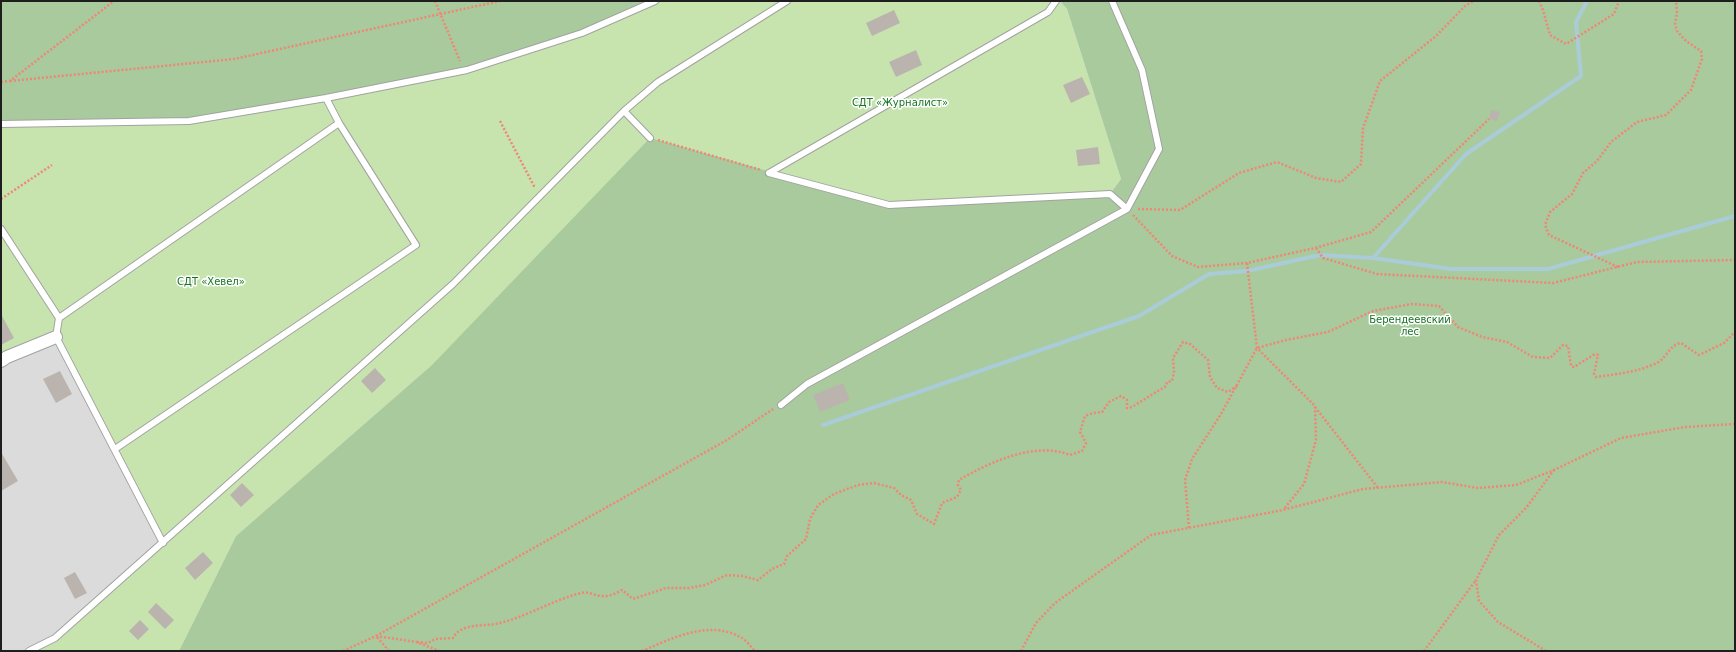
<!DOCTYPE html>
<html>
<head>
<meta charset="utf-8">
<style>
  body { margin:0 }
  #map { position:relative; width:1736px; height:652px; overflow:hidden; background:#eeebe5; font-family:"DejaVu Sans",sans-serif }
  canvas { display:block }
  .frame { position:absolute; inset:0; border:2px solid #1e1e1e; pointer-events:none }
</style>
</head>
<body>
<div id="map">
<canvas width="1736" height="652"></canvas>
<div class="frame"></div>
</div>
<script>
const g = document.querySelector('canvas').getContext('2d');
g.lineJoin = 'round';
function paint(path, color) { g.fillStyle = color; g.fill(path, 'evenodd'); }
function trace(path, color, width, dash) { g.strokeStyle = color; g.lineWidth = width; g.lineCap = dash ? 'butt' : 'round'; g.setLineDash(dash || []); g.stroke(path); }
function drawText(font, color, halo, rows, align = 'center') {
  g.font = font + ' "DejaVu Sans",sans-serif'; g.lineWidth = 3; g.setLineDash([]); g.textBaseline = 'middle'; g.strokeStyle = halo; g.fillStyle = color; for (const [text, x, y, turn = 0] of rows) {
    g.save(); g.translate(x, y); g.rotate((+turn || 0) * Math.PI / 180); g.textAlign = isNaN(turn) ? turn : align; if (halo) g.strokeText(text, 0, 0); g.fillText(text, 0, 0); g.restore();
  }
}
paint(new Path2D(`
  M56 337 163 543 55 638 29 651H1V361Z`), '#dcdbdb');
paint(new Path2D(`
  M655 1H1060L1067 9 1121 179 1110 194 433 364 236 536 179 651H29L55 637 163 543 56 337 1 361V124Z`), '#c7e4af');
paint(new Path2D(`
  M1 1H655L582 33 467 70 189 121 1 124Z
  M1060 1H1735V651H179L236 536 433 364 650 138 889 205 1110 194 1121 179 1067 9Z`), '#a9ca9d');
trace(new Path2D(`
  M1373 258 1466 154 1581 76 1576 22 1587 1
  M823 425 1139 316 1209 274 1247 271 1320 255 1373 258 1451 269H1548L1735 216`), '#a9ccd8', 4);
paint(new Path2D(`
  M894 10 900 23 872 36 866 23Z
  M916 50 922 65 896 77 889 62Z
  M1082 77 1090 94 1071 103 1063 85Z
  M1491 110 1500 112 1497 121 1489 119Z
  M1098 147 1100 164 1078 166 1076 150Z
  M1 314 14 338 1 345Z
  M375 368 386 380 372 393 361 381Z
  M60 371 72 394 56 403 43 379Z
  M843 383 850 400 820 412 813 395Z
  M1 452 18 481 1 491Z
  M242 483 254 495 241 507 230 495Z
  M203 552 213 563 195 580 185 568Z
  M75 572 87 593 75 599 64 578Z
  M156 603 174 620 165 629 148 612Z
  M140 620 149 629 138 640 129 631Z`), '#bbb4ae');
const service = new Path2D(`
  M624 111 650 138
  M1 124 189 121 326 98 467 70 582 33 655 1
  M769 173 889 205 1110 194 1127 209 1159 149 1142 70 1112 1
  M769 173 1048 12 1056 1
  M1 229 59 318
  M781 405 807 384 1127 209
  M115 449 416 245 339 123 326 98
  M163 543 56 337 59 318 339 123
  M29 651 55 638 453 284 624 111 658 82 787 1`);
const minor = new Path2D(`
  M1 361 7 357 56 337`);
trace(service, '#a2a2a2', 8);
trace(minor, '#a2a2a2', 14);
trace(new Path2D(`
  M435 1 460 61
  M1539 1 1543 10 1550 35 1566 44 1614 14 1619 1
  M10 81 234 59 500 1
  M1 82 10 81 114 1
  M500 121 535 188
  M658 140 761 170
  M1 199 52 165
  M1138 209 1180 210 1239 173 1277 162 1316 178 1341 182 1361 164 1363 128 1380 81 1436 36 1466 5 1474 1
  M1133 215 1172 256 1198 267 1247 263 1315 248 1371 232 1489 119
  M1316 248 1323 258 1377 274 1553 283 1637 262 1735 260
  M1247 263 1257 348 1315 406 1316 440 1304 484 1284 509
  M1618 267 1549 235 1545 225 1550 212 1572 194 1583 173 1597 161 1611 142 1637 122 1666 115 1691 90 1702 59 1701 51 1686 41 1677 31 1675 24 1677 13 1676 1
  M1315 407 1378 488
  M1189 528 1185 480 1192 459 1221 414 1257 348 1286 340 1328 332 1373 311 1412 304 1439 306 1458 327 1482 337 1507 342 1533 357 1550 358 1563 345 1568 346 1571 366 1574 367 1595 354 1598 355 1594 374 1596 377C1617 374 1638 372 1657 363 1667 358 1669 345 1681 343L1699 355 1724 343 1735 332
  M417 642 428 643 435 639 453 638C461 622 486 627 500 623 528 616 553 600 581 593 588 591 595 596 602 596 610 597 616 593 622 590L633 599 666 588H689L705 585 727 575 742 576 758 580 772 569 784 564 787 556 806 539 810 519 818 505 834 494 858 485 874 483 894 488 901 495 911 500 917 514 934 524 942 503 957 497 961 490 958 485 959 480C990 462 1035 441 1070 455L1082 451 1086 443 1080 432 1085 416 1093 413 1102 412 1109 402 1121 396 1127 400V408L1132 407 1166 386 1167 382 1172 381 1174 372 1173 358 1183 342 1190 344 1208 360 1210 377 1217 388 1228 392 1237 386
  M343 651 376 636 727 440 773 409
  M389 651 376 636 417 642 439 651
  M642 651C673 638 710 619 742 638 747 641 751 647 755 651
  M1021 651 1036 623 1055 603 1151 535 1283 510 1363 489 1442 482 1478 488 1516 485 1554 470 1621 438 1685 427 1735 424
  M1424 651 1476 580
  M1546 651 1498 622 1479 601 1476 580 1499 535 1526 508 1554 470`), '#ef8676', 2.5, [2, 2]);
trace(service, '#fff', 6);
trace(minor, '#fff', 12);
drawText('10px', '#147420', '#fff', [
  ["СДТ «Журналист»",900,103],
  ["СДТ «Хевел»",211,282],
  ["Берендеевский",1410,320],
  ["лес",1410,332]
]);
</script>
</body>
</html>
